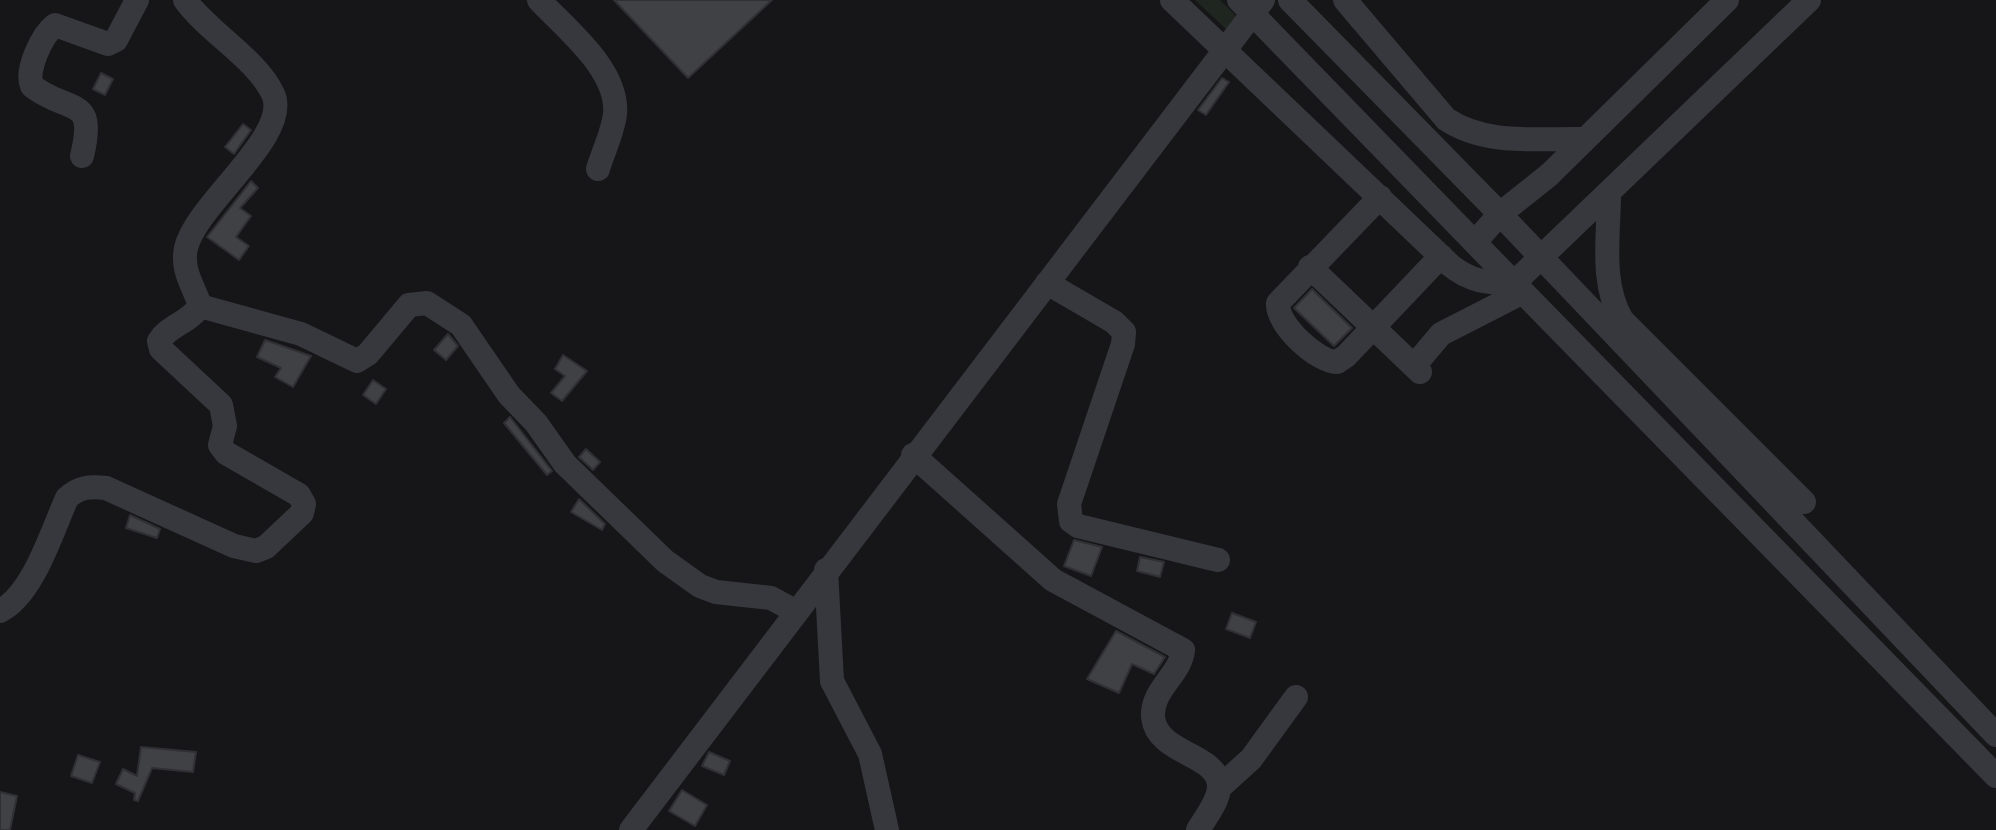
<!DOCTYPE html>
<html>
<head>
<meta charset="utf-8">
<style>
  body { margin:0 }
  canvas { display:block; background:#161618 }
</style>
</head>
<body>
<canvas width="1996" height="830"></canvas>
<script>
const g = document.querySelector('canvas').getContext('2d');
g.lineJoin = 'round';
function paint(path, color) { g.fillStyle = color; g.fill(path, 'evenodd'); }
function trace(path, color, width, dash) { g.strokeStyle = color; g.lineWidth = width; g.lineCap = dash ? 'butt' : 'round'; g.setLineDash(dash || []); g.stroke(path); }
paint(new Path2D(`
  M1195 0H1220L1239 19 1227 30Z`), '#1e261f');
const building = new Path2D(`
  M614 0H772L688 78Z
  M101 73 113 79 105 95 93 89Z
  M1222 78 1229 82 1206 115 1198 110Z
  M243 124 251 130 234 154 225 147Z
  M251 181 258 188 240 208 251 216 236 237 249 246 239 260 207 237Z
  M1312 289 1352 328 1334 346 1294 308Z
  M448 334 458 346 446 360 434 350Z
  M265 340 311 356 293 387 275 377 281 368 257 357Z
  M563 355 587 371 562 401 551 393 565 376 555 369Z
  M373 380 386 389 376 404 363 395Z
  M510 417 552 471 547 475 504 423Z
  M586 449 600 462 593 470 579 457Z
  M579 499 605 524 602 530 571 512Z
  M130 515 160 529 157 538 126 528Z
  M1074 540 1102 547 1091 576 1064 566Z
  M1140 557 1164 562 1160 577 1137 571Z
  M1232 613 1256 622 1250 638 1226 629Z
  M1116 631 1165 657 1154 674 1132 664 1119 693 1087 679Z
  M141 747 196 752 193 772 152 768 138 801 134 800 135 793 116 784 123 769 137 776Z
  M709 752 730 761 724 775 702 766Z
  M78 755 100 762 92 783 71 776Z
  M682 790 707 805 695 826 669 811Z
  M0 792 17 796 10 830H0Z`);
paint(building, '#404145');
trace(building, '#303034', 2);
trace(new Path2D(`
  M539 0C566 29 619 70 615 114 613 132 603 152 598 169
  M1172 0 1450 265C1471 282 1487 283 1514 283L1996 776
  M1239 0 1514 283 1809 0
  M1290 0 1500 214 1549 175 1727 0
  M1345 0 1446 119C1486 146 1537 138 1584 139
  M82 156C97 94 69 115 32 86 25 71 42 35 55 25L108 44 116 40 137 0
  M1609 193C1609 235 1600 283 1622 320L1804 502
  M1380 197 1278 303C1276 324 1317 362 1337 362L1346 356 1441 256
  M1475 242 1500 214 1996 735
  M1310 267 1420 372
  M1047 283 1114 322 1124 332 1123 344 1069 504 1071 521 1078 526 1218 560
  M200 306 301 334 357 361 368 354 409 305 427 303 461 325 509 395 536 423 565 464 665 561 700 586 716 592 771 598 795 611
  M1414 366 1441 334 1523 292
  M913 455 1053 580 1183 650C1181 674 1151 690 1153 717 1157 755 1217 753 1219 785 1220 800 1205 818 1198 830
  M826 570 832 681 870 754 887 830
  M0 611C33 595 52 531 67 498 79 487 90 486 106 488L234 546 256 551 266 547 302 513 304 504 299 495 226 453 220 445 225 426 221 405 161 349 159 341C169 325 189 323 200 306 194 286 181 271 186 248 196 204 292 135 273 94 257 59 208 32 185 0
  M1220 787 1251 759 1296 697
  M631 830 1263 0`), '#37383d', 24);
</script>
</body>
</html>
